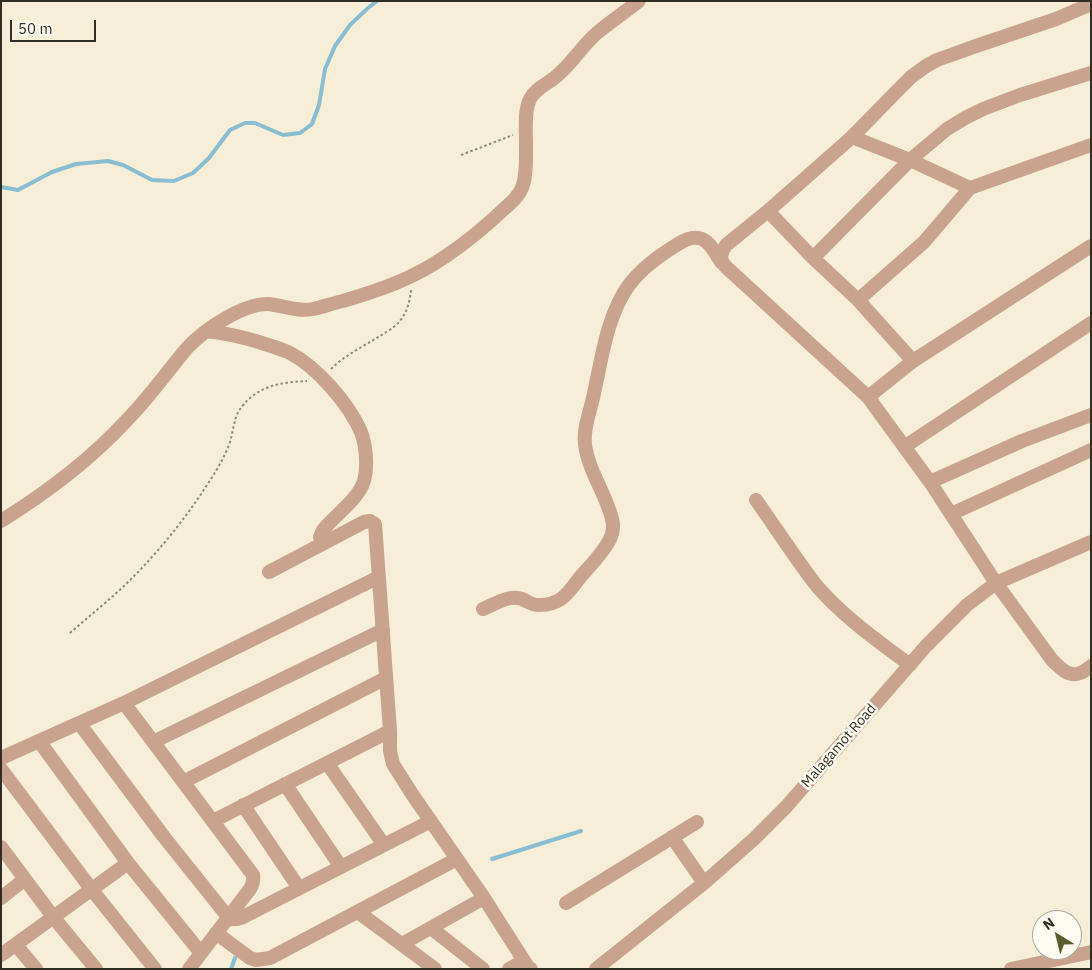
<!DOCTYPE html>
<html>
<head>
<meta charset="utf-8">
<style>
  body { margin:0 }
  #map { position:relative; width:1092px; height:970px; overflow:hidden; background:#f6eed7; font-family:"IBM Plex Sans",sans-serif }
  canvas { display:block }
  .frame { position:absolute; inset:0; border:2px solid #302d24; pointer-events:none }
  .north { position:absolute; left:1032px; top:910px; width:50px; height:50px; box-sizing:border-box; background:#fefbf2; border:1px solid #aca9a0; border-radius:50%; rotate:324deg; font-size:14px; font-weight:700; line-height:20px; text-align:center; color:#302d24 }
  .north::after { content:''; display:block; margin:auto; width:18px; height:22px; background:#585e2c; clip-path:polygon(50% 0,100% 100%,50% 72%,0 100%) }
  .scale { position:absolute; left:10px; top:20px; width:86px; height:22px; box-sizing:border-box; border:2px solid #302d24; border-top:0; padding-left:6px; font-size:15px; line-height:18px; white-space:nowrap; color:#302d24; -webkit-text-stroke:4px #fefbf2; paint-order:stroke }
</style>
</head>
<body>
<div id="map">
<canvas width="1092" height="970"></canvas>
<div class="frame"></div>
<div class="north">N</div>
<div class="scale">50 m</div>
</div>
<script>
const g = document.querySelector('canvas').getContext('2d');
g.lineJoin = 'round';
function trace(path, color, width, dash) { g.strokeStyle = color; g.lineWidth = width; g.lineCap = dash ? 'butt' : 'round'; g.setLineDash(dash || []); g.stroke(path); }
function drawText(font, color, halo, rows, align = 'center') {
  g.font = font + ' "IBM Plex Sans",sans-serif'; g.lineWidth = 5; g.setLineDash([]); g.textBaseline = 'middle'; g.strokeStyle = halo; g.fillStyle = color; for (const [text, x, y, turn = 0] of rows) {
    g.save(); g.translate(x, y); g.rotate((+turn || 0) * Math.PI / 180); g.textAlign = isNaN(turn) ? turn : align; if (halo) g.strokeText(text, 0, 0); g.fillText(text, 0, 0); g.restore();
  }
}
trace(new Path2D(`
  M1 187 18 190 52 172 76 164 108 161 123 165 152 180 174 181 193 173 209 158 230 130 245 123H255L283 135 300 133 312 124 319 105 325 69 335 46 350 25 368 8 377 1
  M492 859 581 831
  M231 969 235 958`), '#89bdd1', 4);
trace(new Path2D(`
  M461 155 513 135
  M331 369C345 355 364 346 380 336 386 332 394 328 399 322 407 313 410 301 411 290
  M70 633C88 617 107 602 124 586 156 555 183 522 207 485 215 473 223 460 229 445 236 425 231 415 250 398 266 384 287 382 307 381`), '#8e8979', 2, [2.5, 2.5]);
trace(new Path2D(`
  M1091 4 1056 19 976 46 937 60 926 66 911 77 896 92 852 137 768 211 726 245C721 252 719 259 725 266L868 397 930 482 996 583 1052 660C1059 667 1069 678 1080 673 1084 672 1087 669 1091 666
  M852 137 910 160 970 188 1091 145
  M768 211 813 258 858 300 913 361
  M813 258 910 160 947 129 965 118 983 109 1020 95 1091 73
  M858 300 924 242 970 188
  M206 331C225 333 243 337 262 343 271 346 282 349 290 353 317 367 349 404 361 432 366 445 368 467 364 481 358 500 335 515 323 530L320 537 322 544
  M868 397 913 361 1091 246
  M904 447 1091 323
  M930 482 1022 441 1091 415
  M756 500C776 528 795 558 816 585 841 615 878 641 910 665
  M951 514 1091 450
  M1 521C46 493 90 460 126 421 148 399 167 372 187 348 204 330 243 303 269 304 284 306 298 312 313 309 323 307 333 303 343 301 380 290 413 279 446 256 467 242 486 226 504 209 512 202 520 195 523 185 527 172 526 157 526 144 526 131 524 110 530 99 537 86 551 83 561 72 574 60 583 45 597 33 610 22 625 12 639 1
  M269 572 364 522 370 521 375 524 390 731V751L393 764 412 794 484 898 528 967 531 969
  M483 609C495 604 510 594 522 599 529 602 533 606 540 605 547 605 555 603 561 599 569 593 575 584 581 576 591 565 602 554 609 541 613 534 614 526 612 519 606 493 588 471 585 444 583 427 591 410 594 393 602 358 607 315 629 285 641 269 660 255 678 244 702 229 710 243 721 262
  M124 703 253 875C254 881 253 884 250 889L189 969
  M79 723 164 837 228 917 232 919H237L243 917 431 821
  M39 741 128 863 201 953
  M153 742 383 630
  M1 758 124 703 379 577
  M327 763 384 845
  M1 769 92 890 155 969
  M183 782 386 678
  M285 784 341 867
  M243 805 299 888
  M213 821 390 731
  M672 837 704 883
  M1 847 54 918 96 969
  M1 898 25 879
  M566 903 697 822
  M358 912 435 969
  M431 928 483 969
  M216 933 250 958 256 960 270 958 457 859
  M402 944 484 898
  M16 945 36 969
  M1 955 128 863
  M509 969 524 961
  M596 969 704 883 755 838 786 807 926 646 967 605 996 583 1091 542
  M1011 969 1091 952`), '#caa38f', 14);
drawText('14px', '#302d24', '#fefbf2', [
  ["Malagamot Road",839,746,-49]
]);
</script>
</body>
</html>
